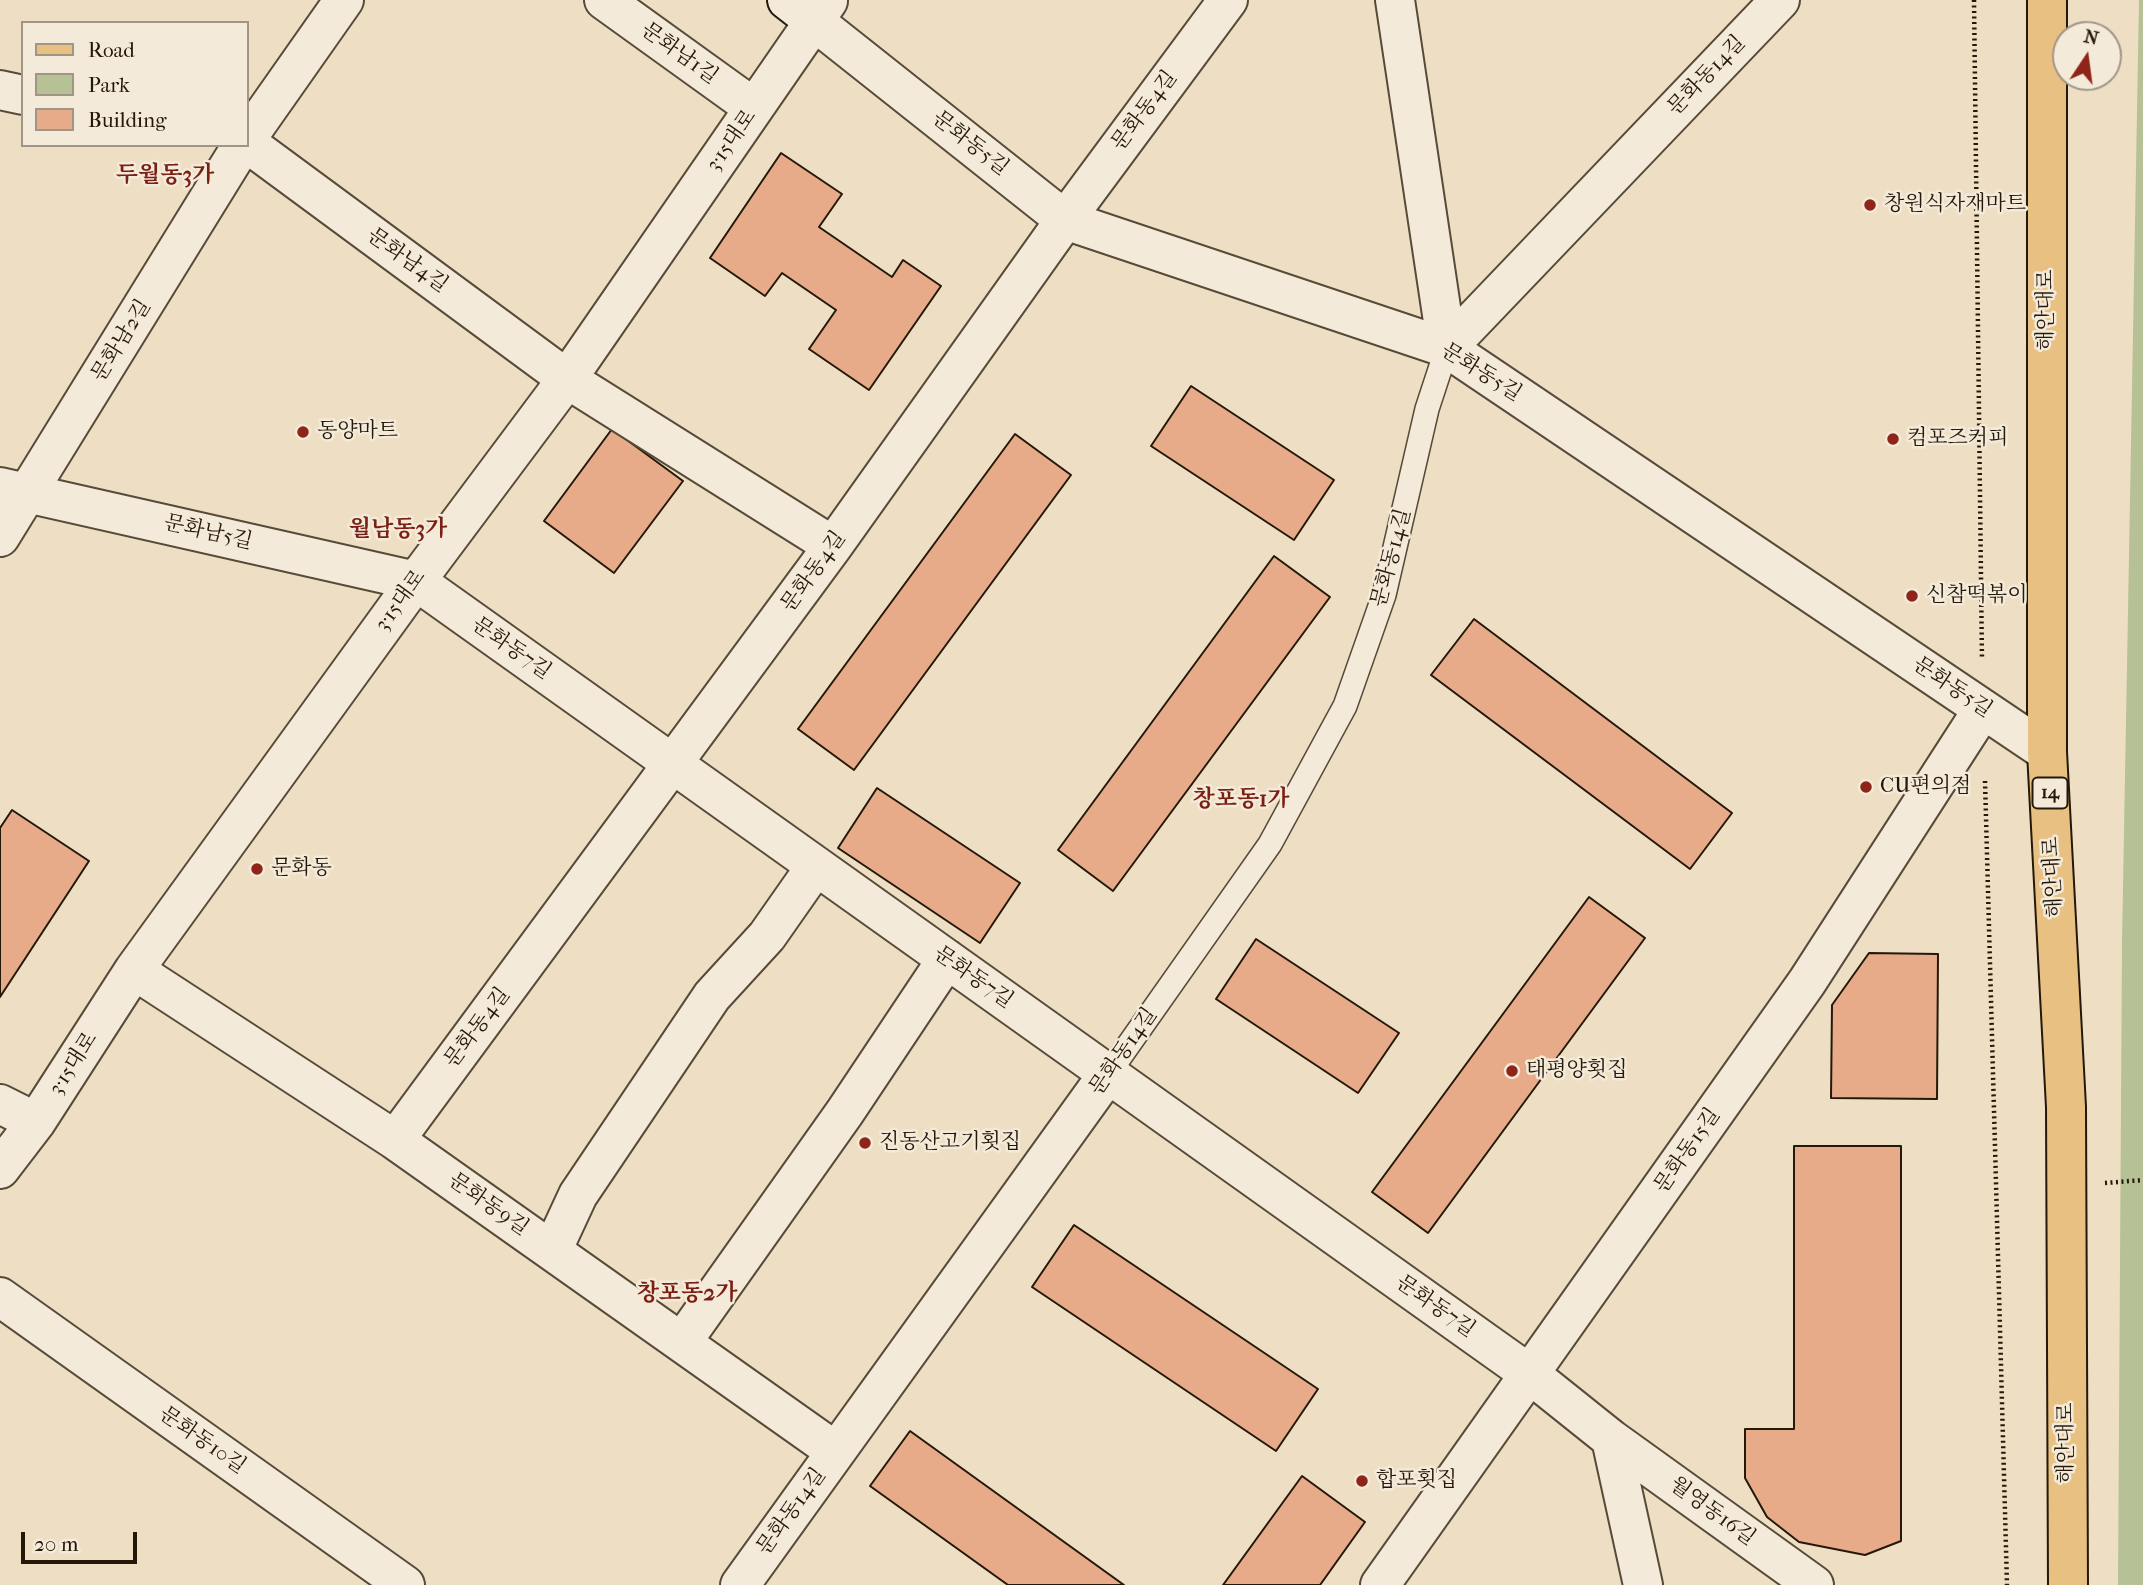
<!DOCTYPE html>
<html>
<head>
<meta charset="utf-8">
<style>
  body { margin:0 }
  #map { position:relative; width:2143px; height:1585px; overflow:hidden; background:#eedfc4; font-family:"IM FELL French Canon",serif }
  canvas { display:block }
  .legend { position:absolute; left:21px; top:21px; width:228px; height:126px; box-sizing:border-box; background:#f4ead9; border:2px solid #a19686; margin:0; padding:9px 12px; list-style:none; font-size:21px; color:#241809 }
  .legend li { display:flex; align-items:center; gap:14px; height:35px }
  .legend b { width:35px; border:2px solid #a19686 }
  .north { position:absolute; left:2052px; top:21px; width:70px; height:70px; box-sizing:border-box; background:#f4ead9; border:2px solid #a19686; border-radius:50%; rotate:13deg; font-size:19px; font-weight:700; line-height:28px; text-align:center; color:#241809 }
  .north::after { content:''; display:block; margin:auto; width:24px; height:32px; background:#8f2418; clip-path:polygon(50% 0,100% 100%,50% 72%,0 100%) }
  .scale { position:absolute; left:21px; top:1532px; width:116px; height:32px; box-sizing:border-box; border:4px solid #241809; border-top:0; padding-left:9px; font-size:21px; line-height:24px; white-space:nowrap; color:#241809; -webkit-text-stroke:5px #f4ead9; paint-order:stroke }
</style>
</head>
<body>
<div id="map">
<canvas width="2143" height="1585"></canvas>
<ul class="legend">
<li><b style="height:9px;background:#e7c082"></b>Road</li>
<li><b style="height:19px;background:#b6c296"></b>Park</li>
<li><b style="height:19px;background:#e7ab89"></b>Building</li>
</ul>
<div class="north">N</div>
<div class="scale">20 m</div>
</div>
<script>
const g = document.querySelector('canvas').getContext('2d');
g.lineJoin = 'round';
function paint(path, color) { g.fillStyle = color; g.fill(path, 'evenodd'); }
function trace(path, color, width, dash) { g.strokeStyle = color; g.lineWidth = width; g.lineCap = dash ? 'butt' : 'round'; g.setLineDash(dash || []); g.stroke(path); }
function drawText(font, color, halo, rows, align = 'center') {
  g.font = font + ' "IM FELL French Canon","Noto Serif KR",serif'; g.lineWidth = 5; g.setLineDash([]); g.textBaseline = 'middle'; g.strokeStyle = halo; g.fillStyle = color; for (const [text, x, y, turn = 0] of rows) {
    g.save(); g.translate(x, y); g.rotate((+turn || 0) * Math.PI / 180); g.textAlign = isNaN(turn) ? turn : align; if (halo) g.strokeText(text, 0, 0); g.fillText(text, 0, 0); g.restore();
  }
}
paint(new Path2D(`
  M2139 0H2143V1585H2118L2122 941Z`), '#b6c296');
const building = new Path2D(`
  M781 153 842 194 819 227 892 277 903 260 941 286 869 390 809 349 836 310 782 273 765 296 710 258Z
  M1191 386 1334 480 1294 540 1151 446Z
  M612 429 683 481 614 573 544 521Z
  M1015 434 1071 475 854 770 798 729Z
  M1274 556 1330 597 1113 891 1058 850Z
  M1474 619 1732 813 1690 869 1431 675Z
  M877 788 1020 883 980 943 838 848Z
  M12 810 89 861 0 997V828Z
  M1589 897 1645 938 1428 1233 1372 1192Z
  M1256 939 1399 1033 1358 1093 1216 999Z
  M1869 953 1938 954 1937 1099 1831 1098 1832 1005Z
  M1794 1146H1901V1541L1865 1555 1799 1542 1767 1517 1745 1478V1429H1794Z
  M1074 1225 1318 1389 1276 1451 1032 1287Z
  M910 1431 1124 1585H1008L870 1486Z
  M1302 1476 1365 1522 1320 1585H1223Z`);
paint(building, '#e7ab89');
trace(building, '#241809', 2);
const service = new Path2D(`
  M1108 1074 1270 844 1345 706 1384 595 1427 409 1447 348`);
const minor = new Path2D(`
  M604 0 754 108
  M1395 0 1447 348
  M814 21 1065 220 1447 348 2047 752
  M0 90 23 95
  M247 138 344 0
  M247 143 567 379 833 546
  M1447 348 1780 0
  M0 487 416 581 1531 1375 1611 1439 1643 1585
  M0 537 242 145
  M134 970 395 1140 835 1451
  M0 1104 36 1122
  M395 1140 833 546 1065 220 1228 0
  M0 1169 36 1122 134 970 416 581 567 379 828 1
  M552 1251 578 1195 712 996 767 936 816 866
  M0 1297 405 1585
  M682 1342 845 1112 947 959
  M1611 1439 1814 1585
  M740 1585 1108 1074
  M1380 1585 1807 982 1983 709`);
const secondary = new Path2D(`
  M787 0 814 21`);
const primary = new Path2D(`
  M2047 0V752L2066 1107 2068 1585`);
trace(service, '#564a38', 26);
trace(minor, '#564a38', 42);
trace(secondary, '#241809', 42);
trace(primary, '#241809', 42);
trace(new Path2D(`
  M1974 0 1982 660
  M1985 781 2007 1585
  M2105 1183 2143 1180`), '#241809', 4.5, [2, 3.5]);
trace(service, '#f4ead9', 23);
trace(minor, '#f4ead9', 38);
trace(secondary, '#f4ead9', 38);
trace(primary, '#e7c082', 38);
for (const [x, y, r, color] of [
  [1870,205,7,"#8f2418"],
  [303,432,7,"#8f2418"],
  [1893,439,7,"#8f2418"],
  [1912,596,7,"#8f2418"],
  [1866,787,7,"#8f2418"],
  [257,869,7,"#8f2418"],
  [1512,1071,7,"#8f2418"],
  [865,1143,7,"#8f2418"],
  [1362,1481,7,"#8f2418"]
]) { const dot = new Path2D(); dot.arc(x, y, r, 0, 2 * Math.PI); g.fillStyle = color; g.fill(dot); trace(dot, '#f4ead9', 2.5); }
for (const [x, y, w] of [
  [2050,793,35]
]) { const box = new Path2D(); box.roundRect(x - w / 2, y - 15.5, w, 31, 5); g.fillStyle = '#f4ead9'; g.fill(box); trace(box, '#241809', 2); }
drawText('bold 19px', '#241809', null, [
  ["14",2050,793]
]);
drawText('21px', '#241809', '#f4ead9', [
  ["문화남1길",679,54,36],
  ["문화동14길",1707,76,-46],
  ["문화동4길",1145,111,-53],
  ["3·15대로",732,141,-55],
  ["문화동5길",970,144,38],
  ["문화남4길",407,261,36],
  ["해안대로",2047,310,-90],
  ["문화남2길",122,341,-58],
  ["문화동5길",1481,373,32],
  ["문화남5길",208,533,13],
  ["문화동14길",1392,558,-75],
  ["문화동4길",814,572,-54],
  ["3·15대로",401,601,-54],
  ["문화동7길",511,649,35],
  ["문화동5길",1952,688,34],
  ["해안대로",2054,877,-93],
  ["문화동7길",973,978,35],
  ["문화동4길",478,1028,-53],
  ["문화동14길",1124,1052,-55],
  ["3·15대로",74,1064,-57],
  ["문화동15길",1688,1151,-55],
  ["문화동9길",488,1205,35],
  ["문화동7길",1435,1307,35],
  ["문화동10길",202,1441,35],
  ["해안대로",2067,1443,-90],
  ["문화동14길",792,1512,-54],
  ["월영동16길",1712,1512,36]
]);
drawText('21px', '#241809', '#f4ead9', [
  ["창원식자재마트",1884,205],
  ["동양마트",317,432],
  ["컴포즈커피",1907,439],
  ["신참떡볶이",1926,596],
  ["CU편의점",1880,787],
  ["문화동",271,869],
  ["태평양횟집",1526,1071],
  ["진동산고기횟집",879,1143],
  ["합포횟집",1376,1481]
], 'left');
drawText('bold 23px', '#7a1f14', '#f4ead9', [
  ["두월동3가",165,176],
  ["월남동3가",398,530],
  ["창포동1가",1241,800],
  ["창포동2가",687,1294]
]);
</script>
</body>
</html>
